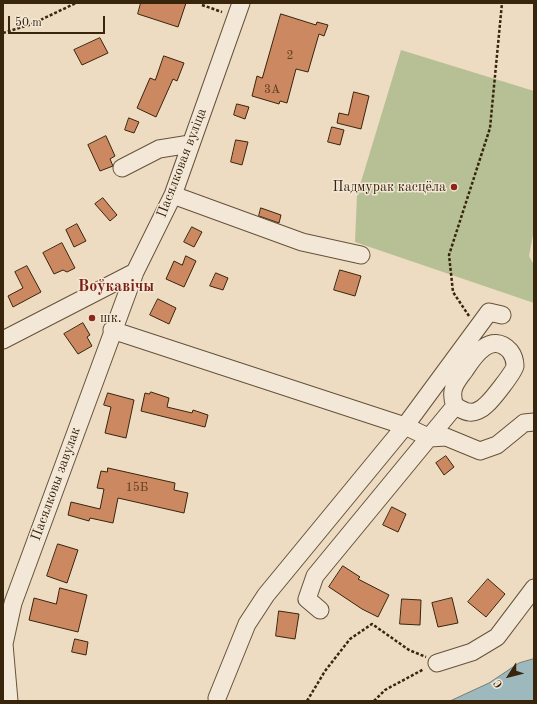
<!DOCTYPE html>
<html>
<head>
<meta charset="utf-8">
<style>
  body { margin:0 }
  #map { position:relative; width:537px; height:704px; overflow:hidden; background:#eddbc2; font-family:"Old Standard TT",serif }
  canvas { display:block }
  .frame { position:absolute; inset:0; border:4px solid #38250c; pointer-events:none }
  .north { position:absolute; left:489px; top:656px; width:40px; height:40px; -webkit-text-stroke:3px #f3e8d7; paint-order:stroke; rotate:234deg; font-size:11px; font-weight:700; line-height:16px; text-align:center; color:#38250c }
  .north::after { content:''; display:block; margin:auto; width:14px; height:18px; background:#38250c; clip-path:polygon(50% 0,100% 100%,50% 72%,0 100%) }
  .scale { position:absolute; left:8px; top:16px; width:97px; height:18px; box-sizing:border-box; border:2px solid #38250c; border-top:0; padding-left:5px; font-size:12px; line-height:14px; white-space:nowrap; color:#38250c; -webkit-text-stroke:3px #f3e8d7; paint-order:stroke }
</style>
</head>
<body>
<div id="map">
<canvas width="537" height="704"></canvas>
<div class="frame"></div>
<div class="north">С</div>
<div class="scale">50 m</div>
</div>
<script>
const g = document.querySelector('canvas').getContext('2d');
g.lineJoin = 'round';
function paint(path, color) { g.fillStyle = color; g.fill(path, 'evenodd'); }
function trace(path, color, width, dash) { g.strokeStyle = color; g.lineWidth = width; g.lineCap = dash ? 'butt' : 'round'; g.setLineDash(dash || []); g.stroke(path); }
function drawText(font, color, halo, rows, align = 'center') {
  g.font = font + ' "Old Standard TT",serif'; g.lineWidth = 3; g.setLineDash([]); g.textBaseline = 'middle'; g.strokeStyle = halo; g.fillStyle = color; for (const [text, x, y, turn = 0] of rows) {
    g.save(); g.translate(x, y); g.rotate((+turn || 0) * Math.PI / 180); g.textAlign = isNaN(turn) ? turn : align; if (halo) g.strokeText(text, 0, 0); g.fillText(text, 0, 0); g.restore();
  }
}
paint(new Path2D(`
  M401 50 534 91V229L529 256 534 265V303L355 242 357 195Z`), '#b7c094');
const water = new Path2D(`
  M534 659V701H450L489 683 519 663Z`);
paint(water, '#9db9bd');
trace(water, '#757e76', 1);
const building = new Path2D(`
  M141 3H186L178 27 138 14Z
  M281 14 316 25 317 22 328 25 324 36 319 34 308 72 296 69 287 103 280 101 279 104 252 96 257 76 262 78Z
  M100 38 108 53 82 65 74 50Z
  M164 56 184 63 177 81 173 79 156 117 137 108 150 78 155 80Z
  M354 92 369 96 361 129 337 123 339 113 348 115Z
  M237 104 249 107 245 119 234 115Z
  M129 118 139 122 134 133 125 130Z
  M332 127 344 130 340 145 328 142Z
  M106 136 115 156 110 159 113 166 100 171 88 145Z
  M236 140 248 142 242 165 231 162Z
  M103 198 117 215 110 221 95 204Z
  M261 208 281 215 279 223 259 216Z
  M77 224 86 241 74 247 66 230Z
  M192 227 202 232 194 247 184 242Z
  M62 243 75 268 67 272 63 270 54 274 43 253Z
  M186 256 196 261 184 287 166 279 174 261 182 265Z
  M27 266 41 292 13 307 8 296 23 288 15 272Z
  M340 270 361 276 355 296 334 290Z
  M216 273 228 278 223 290 210 286Z
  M158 299 176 308 169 324 150 315Z
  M83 323 90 335 87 337 92 346 78 354 64 334Z
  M151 392 169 398 167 407 192 413 193 410 208 415 205 427 141 411 145 393 149 394Z
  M108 393 134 400 126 438 105 433 111 407 104 405Z
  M446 456 454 467 444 475 436 463Z
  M108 468 175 483 174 490 188 493 184 513 118 498 113 523 90 518 89 521 68 515 71 502 100 509 104 489 97 488 101 471 107 472Z
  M392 507 406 514 398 532 383 525Z
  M58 544 78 550 67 583 47 576Z
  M343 566 360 577 358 579 389 595 378 617 362 609 329 587Z
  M488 579 505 594 486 617 468 602Z
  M60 588 87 595 78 632 29 620 34 598 56 604Z
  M452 598 458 623 438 627 432 603Z
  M402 599 421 600 420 625 400 624Z
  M279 611 299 614 295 639 276 636Z
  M75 639 88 642 86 655 72 652Z`);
paint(building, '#cc8860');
trace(building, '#38250c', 1);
const minor = new Path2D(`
  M122 168 159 149 190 144
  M173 195 302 242 361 255
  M112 330 405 426 430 438 446 437 480 451 497 445 524 423 534 422
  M3 340 135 272 173 195 241 3
  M320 610 307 599 315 576 455 406C459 408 465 412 469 412 475 413 482 409 486 405 492 400 514 372 515 366 515 361 513 355 510 351 491 331 474 356 465 370 460 377 454 383 453 391 452 397 453 401 455 406
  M437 663 472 652 497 637 534 588
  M217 698 247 624 266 595 405 426 489 312 502 315
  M9 701 4 644 13 603 135 272`);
trace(minor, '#65523a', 19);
trace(new Path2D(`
  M202 5 222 12
  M3 33 32 24 76 3
  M469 316 453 292 449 255 490 128 502 3
  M307 701 325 671 350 639 372 624 409 650 426 657
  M374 701 385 690 424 669`), '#38250c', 2.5, [3, 2]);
trace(minor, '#f3e8d7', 17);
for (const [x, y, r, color] of [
  [454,187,4,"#8f2418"],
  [92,318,4,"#8f2418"]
]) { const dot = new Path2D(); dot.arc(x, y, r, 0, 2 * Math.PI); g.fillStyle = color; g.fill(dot); trace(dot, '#f3e8d7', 1.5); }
drawText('12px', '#5d3e21', null, [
  ["2",290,56],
  ["3А",272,90],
  ["15Б",137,488]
]);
drawText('14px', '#38250c', '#f3e8d7', [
  ["Пасялковая вуліца",182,163,-69],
  ["Пасялковы завулак",56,484,-70]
]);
drawText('14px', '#38250c', '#f3e8d7', [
  ["Падмурак касцёла",446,187],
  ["шк.",100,318,"left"]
], 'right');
drawText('bold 16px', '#7a1f14', '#f3e8d7', [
  ["Воўкавічы",116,287]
]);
</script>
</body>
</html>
